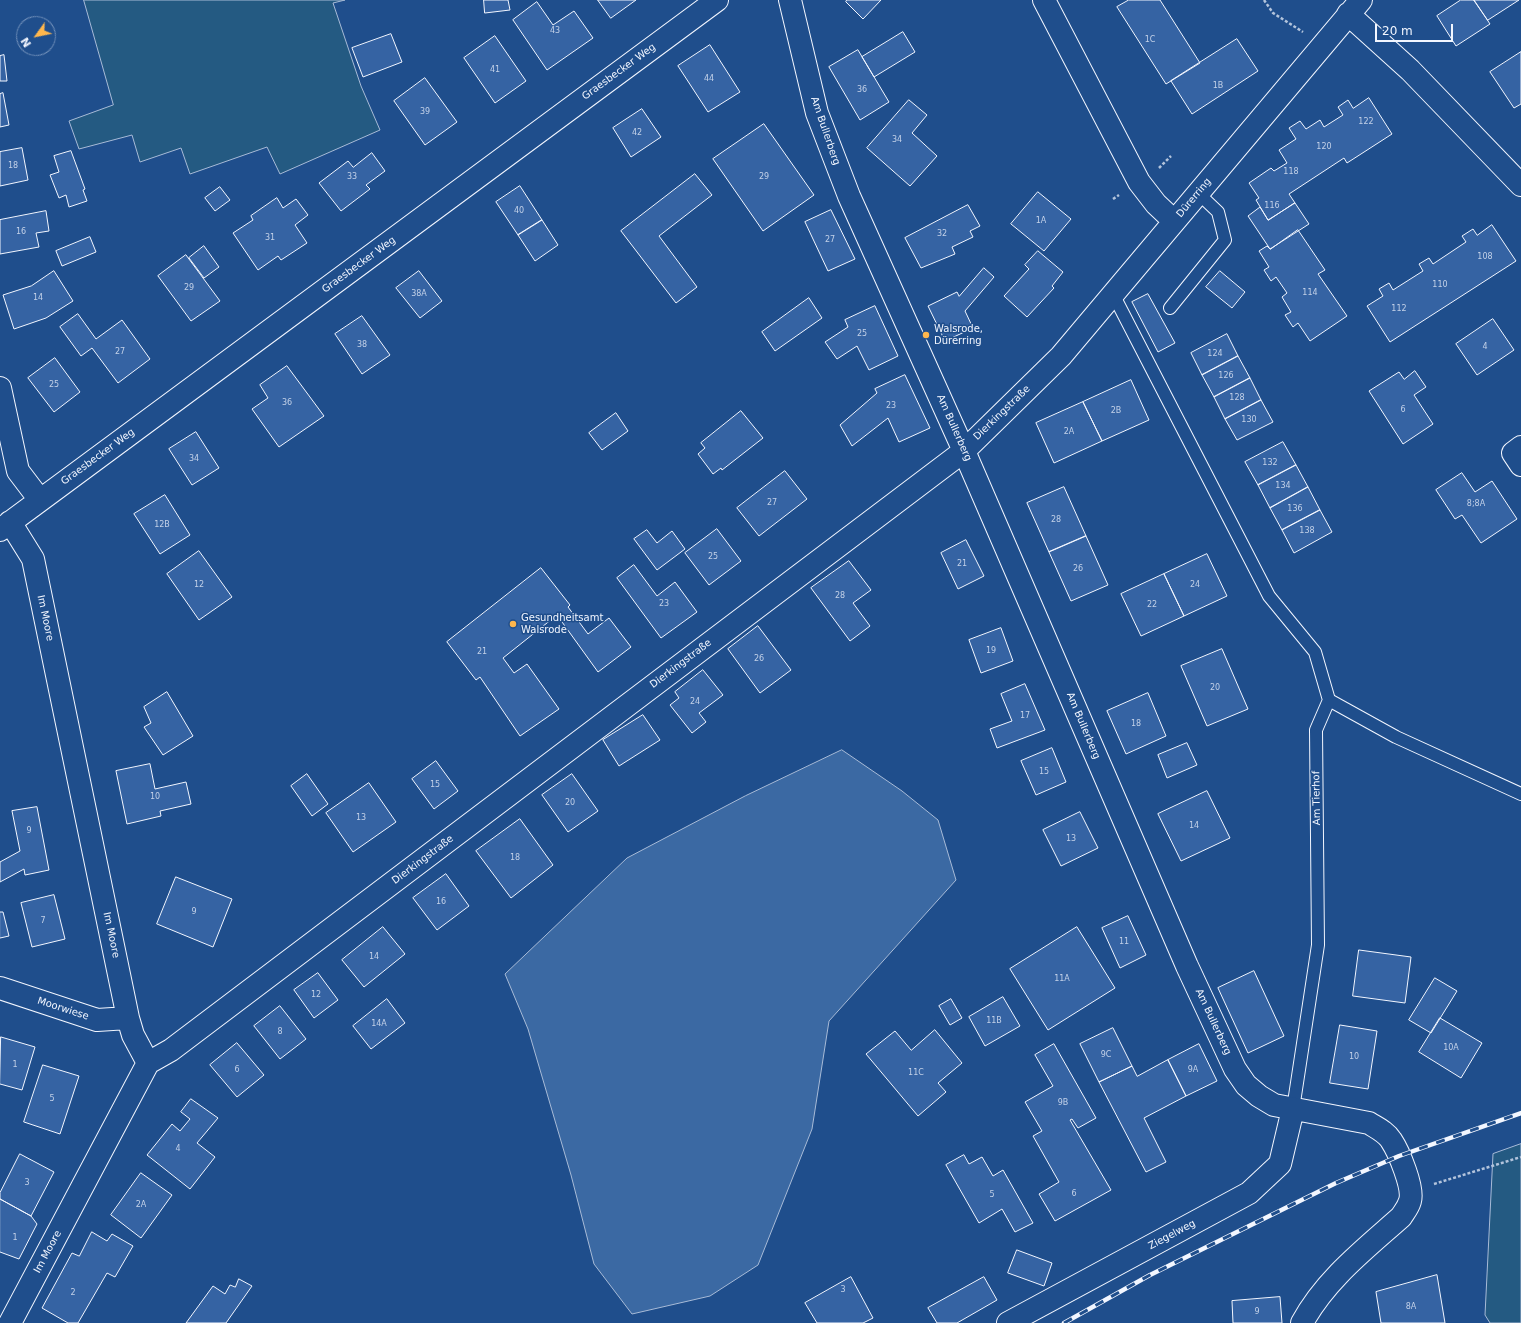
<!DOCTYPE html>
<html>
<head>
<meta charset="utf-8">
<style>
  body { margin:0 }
  #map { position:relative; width:1521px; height:1323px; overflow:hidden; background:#1f4e8c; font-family:"DejaVu Sans",sans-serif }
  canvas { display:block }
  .north { position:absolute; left:16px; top:16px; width:40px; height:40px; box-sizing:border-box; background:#1f4e8c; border:1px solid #7391ba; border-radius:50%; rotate:237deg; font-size:11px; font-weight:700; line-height:16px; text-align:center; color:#f2f6ff }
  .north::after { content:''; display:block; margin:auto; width:14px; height:18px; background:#ffb74d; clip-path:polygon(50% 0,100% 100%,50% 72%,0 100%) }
  .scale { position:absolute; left:1375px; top:24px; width:78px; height:18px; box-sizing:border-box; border:2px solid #f2f6ff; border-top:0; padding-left:5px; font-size:12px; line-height:14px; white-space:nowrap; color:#f2f6ff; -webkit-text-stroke:3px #1f4e8c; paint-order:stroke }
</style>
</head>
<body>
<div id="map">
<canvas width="1521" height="1323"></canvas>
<div class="north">N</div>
<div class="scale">20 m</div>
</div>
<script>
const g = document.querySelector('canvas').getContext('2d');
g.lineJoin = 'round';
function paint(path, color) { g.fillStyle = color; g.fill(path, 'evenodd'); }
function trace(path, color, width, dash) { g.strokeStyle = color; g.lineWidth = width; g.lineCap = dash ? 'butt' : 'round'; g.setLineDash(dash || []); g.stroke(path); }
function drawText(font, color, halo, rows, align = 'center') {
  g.font = font + ' "DejaVu Sans",sans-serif'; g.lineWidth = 3; g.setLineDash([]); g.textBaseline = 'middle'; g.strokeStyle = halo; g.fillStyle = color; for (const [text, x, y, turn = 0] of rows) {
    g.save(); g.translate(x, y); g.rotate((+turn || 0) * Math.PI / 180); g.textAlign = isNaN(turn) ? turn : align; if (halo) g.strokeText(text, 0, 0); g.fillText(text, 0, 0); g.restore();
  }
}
const green = new Path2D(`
  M84 0H345L333 3 361 86 380 130 280 174 267 147 190 174 181 148 140 162 132 135 79 149 69 121 113 105Z
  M1521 1144V1323H1490L1485 1315 1493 1154Z`);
paint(green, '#245a82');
trace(green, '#a8bbd7', 1);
const water = new Path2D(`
  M842 750 902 791 938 820 956 880 829 1021 812 1129 758 1265 710 1296 632 1314 594 1264 571 1175 528 1029 505 974 627 858 745 796Z`);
paint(water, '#3b69a3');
trace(water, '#a8bbd7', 1);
const building = new Path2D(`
  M484 0H508L510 10 485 13Z
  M598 0H636L611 18Z
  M847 0H881L863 19 846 2Z
  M1129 0H1160L1200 63 1166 84 1117 7Z
  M1461 0H1474L1490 24 1456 46 1437 16Z
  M1474 0H1519L1488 20Z
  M537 2 553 25 574 11 593 38 547 70 513 20Z
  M903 32 915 52 874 77 862 57Z
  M391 34 402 62 363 77 352 48Z
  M495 36 526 81 495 103 464 58Z
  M1237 39 1258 71 1192 114 1171 81Z
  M710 45 740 92 708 112 678 66Z
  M858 50 889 102 860 120 829 67Z
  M1521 52V104L1514 108 1490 72Z
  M4 55 7 81H0V56Z
  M425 78 457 122 425 145 394 101Z
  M3 93 9 125 0 127V94Z
  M1369 98 1392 134 1347 163 1344 158 1289 194 1295 203 1268 220 1256 200 1259 198 1249 183 1271 168 1274 171 1287 163 1279 150 1296 139 1289 128 1300 121 1306 129 1320 120 1324 127 1343 115 1338 107 1348 100 1353 108Z
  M909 100 927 115 912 133 937 156 910 186 867 148Z
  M642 109 661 137 631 157 613 128Z
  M764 124 814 195 763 231 713 159Z
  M22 148 28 180 0 186V152Z
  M71 151 85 189 83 190 87 201 69 207 66 195 59 198 50 175 59 172 54 156Z
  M372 153 385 171 366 185 370 189 341 211 319 183 348 161 353 167Z
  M695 174 712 195 659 236 697 287 676 303 621 231Z
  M520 186 542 220 518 235 496 202Z
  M220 187 230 200 215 211 205 198Z
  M1038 192 1071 219 1044 251 1011 224Z
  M277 198 283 208 296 199 308 215 295 225 307 243 281 260 278 256 258 270 233 233 253 220 251 216Z
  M1295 203 1309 224 1270 249 1248 216 1260 207 1268 220Z
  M968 205 980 226 970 231 973 237 952 247 955 254 921 268 905 238Z
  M831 210 855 259 828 271 805 222Z
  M46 211 49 231 36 233 39 247 0 254V220Z
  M542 220 558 245 535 261 518 235Z
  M1492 225 1516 261 1390 342 1367 306 1383 296 1379 289 1389 283 1393 290 1423 271 1419 264 1429 258 1433 264 1466 242 1462 236 1473 229 1477 235Z
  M1298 230 1325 270 1318 274 1347 316 1310 341 1298 323 1293 327 1285 315 1291 312 1282 297 1287 293 1276 277 1271 281 1264 270 1269 267 1259 251 1267 246 1270 249Z
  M90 237 96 252 62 266 56 251Z
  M204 246 219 267 204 278 189 258Z
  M1038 251 1063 272 1052 286 1054 288 1027 317 1004 296 1029 269 1025 265Z
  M186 255 220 301 191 321 158 276Z
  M984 268 994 277 965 311 973 328 945 341 928 306 957 292 959 296Z
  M54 271 73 301 46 318 14 329 3 295 31 286Z
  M419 271 442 301 420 318 396 288Z
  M1220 271 1245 292 1232 308 1206 287Z
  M1148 294 1175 343 1158 352 1132 302Z
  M809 298 822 318 775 351 762 332Z
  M875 306 898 356 869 370 857 346 837 359 825 342 848 327 845 320Z
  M78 314 96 339 122 320 150 359 118 383 92 348 81 356 60 327Z
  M362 316 390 355 362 374 335 334Z
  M1493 319 1514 350 1477 375 1456 344Z
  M1227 334 1238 356 1202 375 1191 353Z
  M1238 356 1250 378 1214 397 1202 375Z
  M55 358 80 392 54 412 28 378Z
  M287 366 324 416 279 447 252 409 268 398 260 385Z
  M1415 371 1426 387 1414 395 1433 424 1403 444 1369 391 1399 372 1404 379Z
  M905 375 930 428 899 442 888 418 852 446 840 425 877 393 875 389Z
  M1250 378 1261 400 1225 419 1214 397Z
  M1131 380 1149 420 1102 441 1083 402Z
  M1261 400 1273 422 1237 440 1225 419Z
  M1083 402 1102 441 1054 463 1036 423Z
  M741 411 763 438 722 470 721 468 713 474 698 454 705 448 701 443Z
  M616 413 628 431 602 450 589 433Z
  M196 432 219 468 192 485 169 449Z
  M1283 442 1296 465 1258 485 1245 462Z
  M1296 465 1308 487 1270 508 1258 485Z
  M785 471 807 499 759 536 737 508Z
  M1462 473 1475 492 1492 481 1517 519 1481 543 1462 515 1455 519 1436 490Z
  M1064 487 1086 536 1049 552 1027 503Z
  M1308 487 1320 510 1282 530 1270 508Z
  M165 495 190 535 160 554 134 514Z
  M1320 510 1332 532 1294 553 1282 530Z
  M717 529 741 561 709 585 685 553Z
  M647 530 657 543 672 531 685 549 657 570 634 539Z
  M1086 536 1108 585 1071 601 1049 552Z
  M966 540 984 576 958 589 941 553Z
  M199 551 232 597 199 620 167 574Z
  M1207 554 1227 596 1184 616 1164 574Z
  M849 561 871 590 853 603 870 626 850 641 811 588Z
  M634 565 657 596 675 582 697 612 661 638 617 578Z
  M541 568 570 605 568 607 588 634 609 618 631 647 598 672 557 615 503 658 514 673 527 664 559 709 520 736 480 677 476 680 447 642Z
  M1164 574 1184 616 1141 636 1121 594Z
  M758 626 791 670 760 693 728 649Z
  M1001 628 1013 661 981 673 969 640Z
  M1222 649 1248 709 1207 726 1181 666Z
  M703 670 723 695 699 713 706 722 692 733 670 705 679 698 675 692Z
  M1025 684 1045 730 997 748 990 729 1012 721 1001 694Z
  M167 692 193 736 163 755 144 727 151 723 144 707Z
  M1148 693 1166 736 1126 754 1107 711Z
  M643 715 660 740 619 766 603 740Z
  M1187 743 1197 765 1167 778 1158 755Z
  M1052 748 1066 782 1036 795 1021 761Z
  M436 761 458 791 434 809 412 779Z
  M150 764 155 789 186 782 191 804 160 811 161 816 127 824 116 771Z
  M307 774 328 804 312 816 291 786Z
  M572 774 598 811 568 832 542 795Z
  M369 783 396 822 353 852 326 813Z
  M1207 791 1230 838 1181 861 1158 814Z
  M37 807 49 870 25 875 24 869 0 882V862L20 851 12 811Z
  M1080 812 1098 848 1061 866 1043 830Z
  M520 819 553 865 511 898 476 851Z
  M446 874 469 906 437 930 413 898Z
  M176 877 232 899 213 947 157 924Z
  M54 895 65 939 32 947 21 903Z
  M0 912H3L9 936 0 938Z
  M1128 916 1146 955 1120 968 1102 928Z
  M383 927 405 954 364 987 342 960Z
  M1077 927 1115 988 1048 1030 1010 969Z
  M1359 950 1411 957 1405 1003 1353 996Z
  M1254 971 1284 1036 1248 1053 1218 988Z
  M318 973 338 1000 314 1018 294 990Z
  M1435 978 1457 991 1431 1033 1409 1020Z
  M1003 997 1020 1026 985 1046 969 1017Z
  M387 999 405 1023 371 1049 353 1026Z
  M951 999 962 1018 950 1025 939 1006Z
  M280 1006 306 1039 280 1059 254 1026Z
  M1440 1018 1482 1043 1461 1078 1419 1052Z
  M1340 1025 1377 1031 1368 1089 1330 1083Z
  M1113 1028 1132 1066 1099 1082 1080 1044Z
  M935 1030 962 1063 938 1083 946 1092 918 1116 866 1054 895 1031 911 1050Z
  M1 1037 35 1047 22 1090 0 1084Z
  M237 1043 264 1075 237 1097 210 1065Z
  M1054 1044 1096 1118 1078 1128 1072 1119 1070 1120 1111 1190 1055 1221 1039 1194 1059 1182 1033 1136 1042 1131 1025 1102 1053 1086 1035 1055Z
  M1199 1044 1217 1081 1186 1096 1168 1060Z
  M1168 1060 1186 1096 1144 1118 1166 1162 1146 1172 1099 1082 1132 1066 1137 1076Z
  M43 1065 79 1076 60 1134 24 1122Z
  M191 1099 218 1118 197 1143 215 1157 190 1189 147 1155 172 1124 180 1131 190 1119 181 1112Z
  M20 1154 54 1172 31 1216 0 1199V1193Z
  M964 1155 969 1164 982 1157 993 1176 1003 1170 1033 1223 1015 1232 1002 1209 979 1223 946 1165Z
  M141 1173 172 1195 141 1238 111 1215Z
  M0 1199 31 1216 37 1224 19 1259 0 1252Z
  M92 1232 107 1241 112 1234 133 1246 115 1277 107 1273 78 1323H68L42 1308 72 1253 79 1256Z
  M1017 1250 1052 1263 1044 1286 1008 1273Z
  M1437 1275 1445 1323H1381L1376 1292Z
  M851 1277 873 1318 863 1323H817L805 1303Z
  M984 1277 997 1300 957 1323H937L928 1308Z
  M239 1279 252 1286 226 1323H186L213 1286 225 1294 230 1285 235 1287Z
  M1280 1297 1282 1323H1233L1232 1301Z`);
paint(building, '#3563a3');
trace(building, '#f2f6ff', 1);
const service = new Path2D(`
  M1113 294 1269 596 1315 652 1329 700
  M1170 308 1225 240 1218 212 1198 193
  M1329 700 1396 737 1521 794
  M1293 1109 1318 945 1316 730 1329 700`);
const minor = new Path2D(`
  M790 0 817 113 849 196 964 451 1187 966 1235 1069 1246 1085 1259 1096 1274 1105 1369 1123C1377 1128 1386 1132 1391 1140 1399 1152 1414 1188 1410 1201 1408 1208 1404 1212 1401 1217 1365 1249 1325 1280 1302 1323
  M1044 0 1139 182 1156 204 1174 221
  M1348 14 1410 70 1521 185
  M0 388 18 471 40 500
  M1521 447 1513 453 1521 465
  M10 522 33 559 128 1018 133 1035 148 1063
  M0 530 717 0
  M0 988 97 1020 128 1018
  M148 1063 171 1050 964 451 1061 356 1361 0
  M10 1323 148 1063
  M1008 1323 1249 1193 1280 1164 1293 1109`);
trace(service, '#f2f6ff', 14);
trace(minor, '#f2f6ff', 24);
trace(new Path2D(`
  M1264 0 1273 13 1303 32
  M1159 168 1171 156
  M1113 199 1119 195
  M1434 1184 1521 1157`), '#b3c4dc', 2.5, [3, 2]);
trace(service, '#1f4e8c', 12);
trace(minor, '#1f4e8c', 22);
const rail = new Path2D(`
  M1064 1323 1150 1275 1336 1183 1399 1156 1521 1113`);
trace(rail, '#f2f6ff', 4.5);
trace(rail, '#1f4e8c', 3, [9]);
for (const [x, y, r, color] of [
  [926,335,4,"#ffb74d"],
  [513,624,4,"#ffb74d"]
]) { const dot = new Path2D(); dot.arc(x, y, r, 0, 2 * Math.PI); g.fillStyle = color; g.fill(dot); trace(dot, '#1f4e8c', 1.5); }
drawText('8px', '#c3d1e8', null, [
  ["43",555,31],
  ["1C",1150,40],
  ["41",495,70],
  ["44",709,79],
  ["1B",1218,86],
  ["36",862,90],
  ["39",425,112],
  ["122",1366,122],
  ["42",637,133],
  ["34",897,140],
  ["120",1324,147],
  ["18",13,166],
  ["118",1291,172],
  ["33",352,177],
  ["29",764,177],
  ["116",1272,206],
  ["40",519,211],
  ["1A",1041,221],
  ["16",21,232],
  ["32",942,234],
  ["31",270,238],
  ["27",830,240],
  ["108",1485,257],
  ["110",1440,285],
  ["29",189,288],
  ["114",1310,293],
  ["38A",419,294],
  ["14",38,298],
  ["112",1399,309],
  ["25",862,334],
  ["38",362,345],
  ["4",1485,347],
  ["27",120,352],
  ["124",1215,354],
  ["126",1226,376],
  ["25",54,385],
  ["128",1237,398],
  ["36",287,403],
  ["23",891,406],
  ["6",1403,410],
  ["2B",1116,411],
  ["130",1249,420],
  ["2A",1069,432],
  ["34",194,459],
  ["132",1270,463],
  ["134",1283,486],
  ["27",772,503],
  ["8;8A",1476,504],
  ["136",1295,509],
  ["28",1056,520],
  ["12B",162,525],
  ["138",1307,531],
  ["25",713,557],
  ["21",962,564],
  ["26",1078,569],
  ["12",199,585],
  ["24",1195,585],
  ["28",840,596],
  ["23",664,604],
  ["22",1152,605],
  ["19",991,651],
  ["21",482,652],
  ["26",759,659],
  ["20",1215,688],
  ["24",695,702],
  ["17",1025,716],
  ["18",1136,724],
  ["15",1044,772],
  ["15",435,785],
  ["10",155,797],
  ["20",570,803],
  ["13",361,818],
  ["14",1194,826],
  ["9",29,831],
  ["13",1071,839],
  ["18",515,858],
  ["16",441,902],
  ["9",194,912],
  ["7",43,921],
  ["11",1124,942],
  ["14",374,957],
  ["11A",1062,979],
  ["12",316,995],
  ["11B",994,1021],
  ["14A",379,1024],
  ["8",280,1032],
  ["10A",1451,1048],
  ["9C",1106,1055],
  ["10",1354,1057],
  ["1",15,1065],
  ["6",237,1070],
  ["9A",1193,1070],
  ["11C",916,1073],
  ["5",52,1099],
  ["9B",1063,1103],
  ["4",178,1149],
  ["3",27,1183],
  ["6",1074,1194],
  ["5",992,1195],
  ["2A",141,1205],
  ["1",15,1238],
  ["3",843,1290],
  ["2",73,1293],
  ["8A",1411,1307],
  ["9",1257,1312]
]);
drawText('10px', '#f2f6ff', '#1f4e8c', [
  ["Graesbecker Weg",619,72,-36],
  ["Am Bullerberg",825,131,71],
  ["Dürerring",1194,198,-50],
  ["Graesbecker Weg",359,265,-36],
  ["Dierkingstraße",1002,413,-44],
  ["Am Bullerberg",954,428,66],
  ["Graesbecker Weg",98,457,-36],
  ["Im Moore",45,618,78],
  ["Dierkingstraße",681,664,-37],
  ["Am Bullerberg",1083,726,67],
  ["Am Tierhof",1317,798,-91],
  ["Dierkingstraße",423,860,-37],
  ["Im Moore",111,935,78],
  ["Moorwiese",63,1009,18],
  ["Am Bullerberg",1213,1022,65],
  ["Ziegelweg",1172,1235,-28],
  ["Im Moore",48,1252,-62]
]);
drawText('10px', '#f2f6ff', '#1f4e8c', [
  ["Walsrode,",934,329],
  ["Dürerring",934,341],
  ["Gesundheitsamt",521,618],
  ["Walsrode",521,630]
], 'left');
</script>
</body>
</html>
